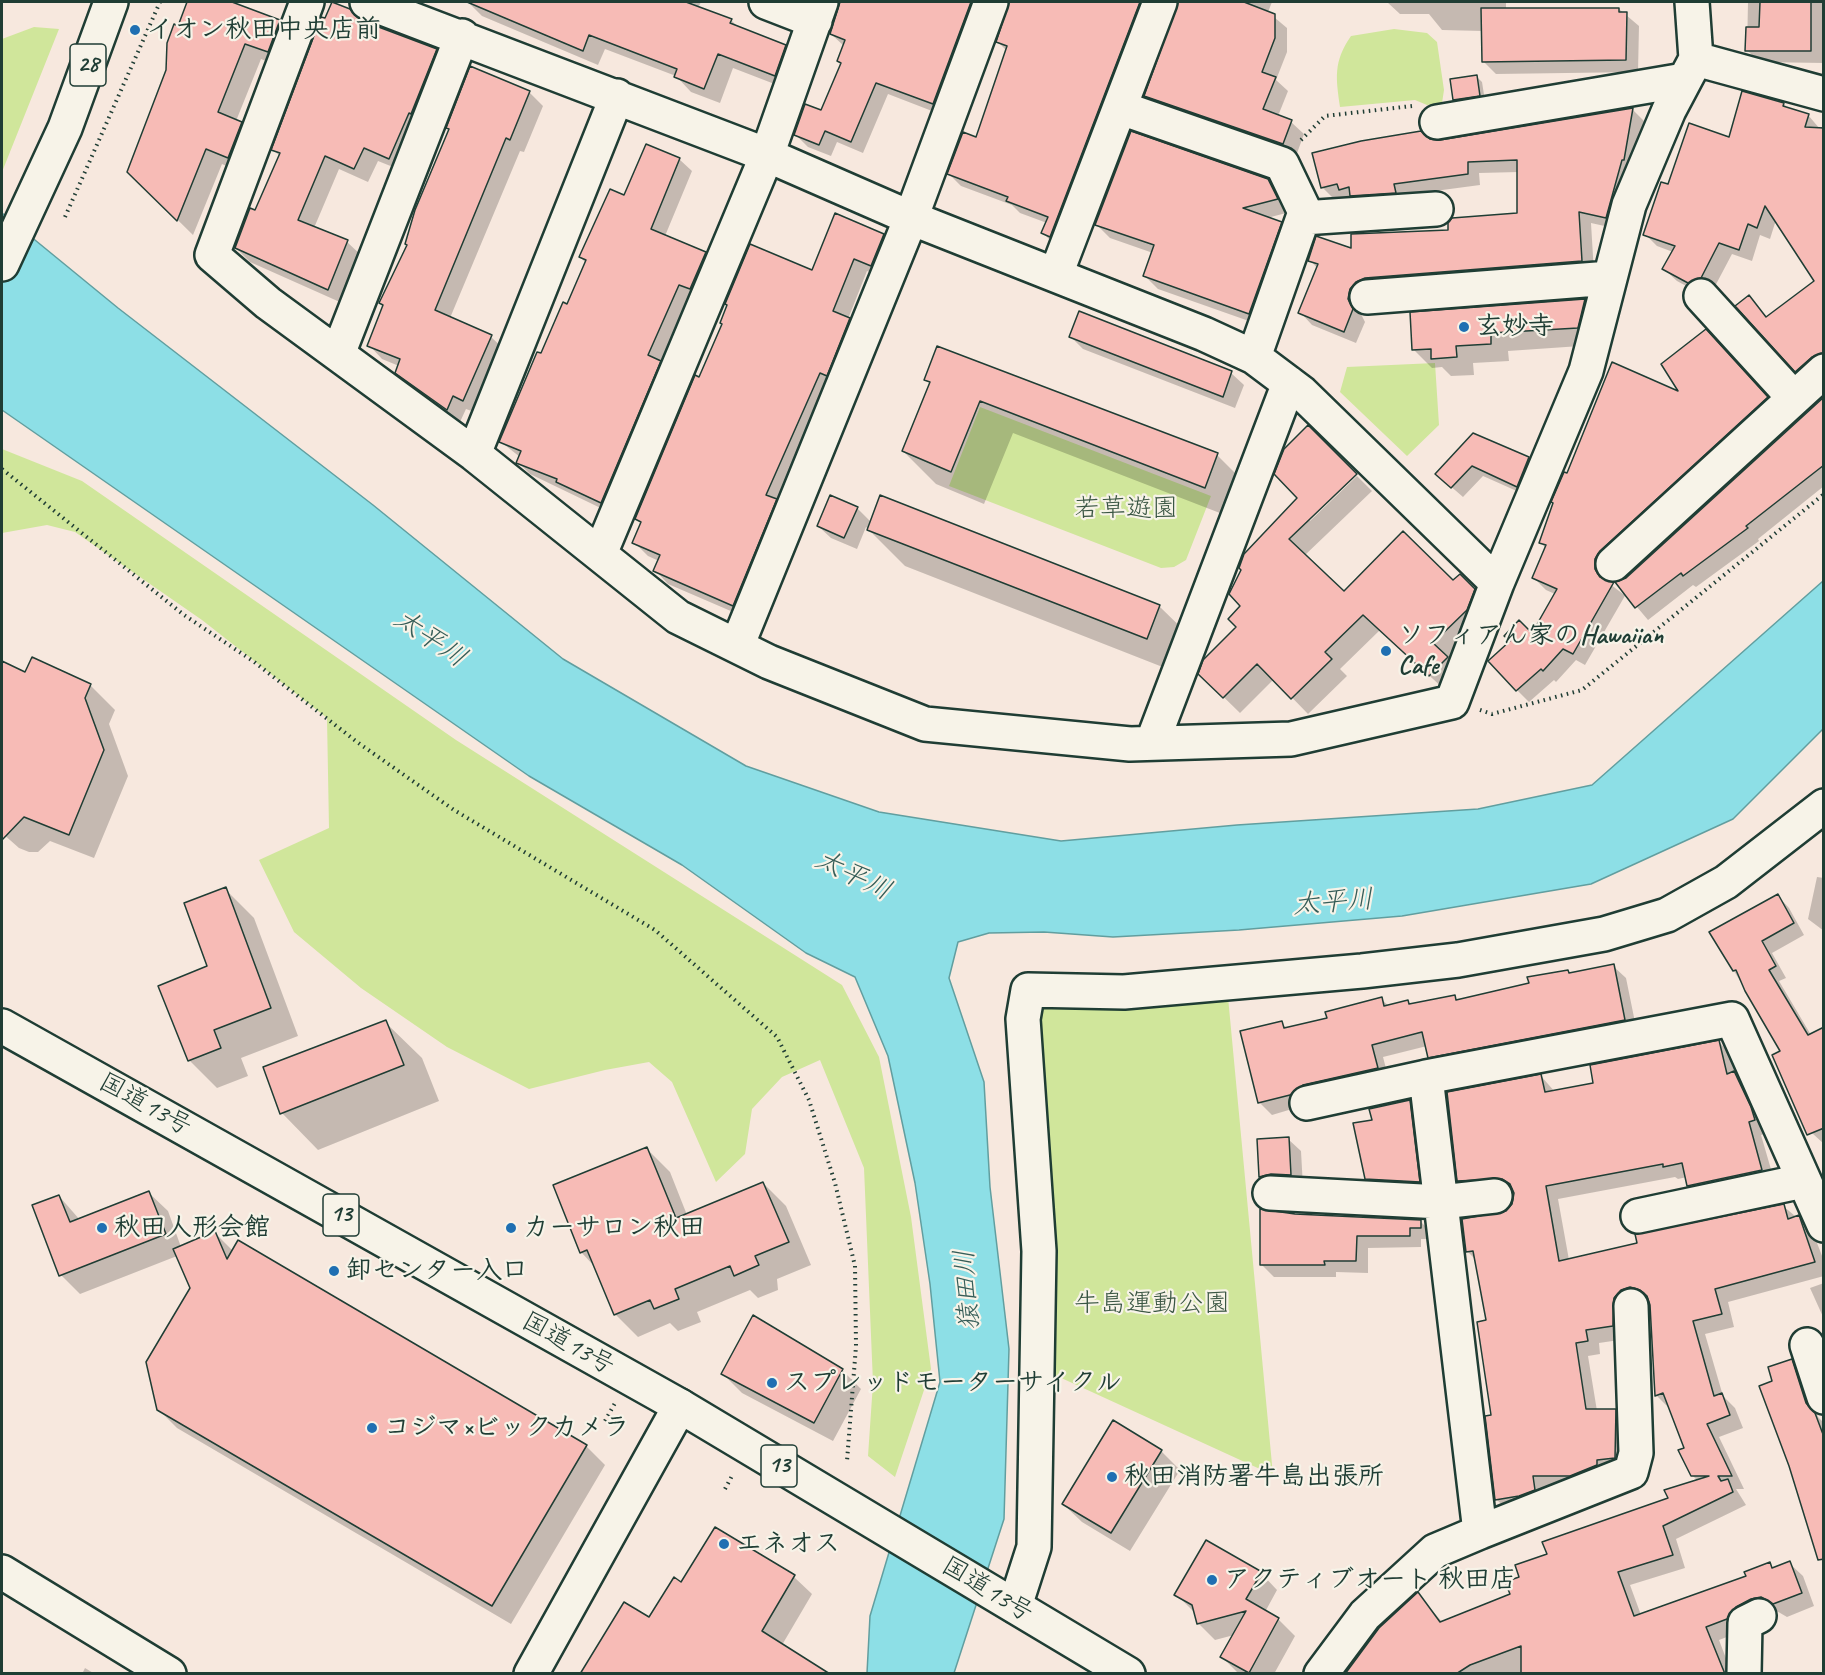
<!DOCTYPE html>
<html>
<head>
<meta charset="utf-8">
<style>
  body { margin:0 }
  #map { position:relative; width:1825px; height:1675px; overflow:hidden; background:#f7e8de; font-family:Caveat,sans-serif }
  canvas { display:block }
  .frame { position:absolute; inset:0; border:3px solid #1f3d34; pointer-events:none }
</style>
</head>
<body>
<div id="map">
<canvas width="1825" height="1675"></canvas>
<div class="frame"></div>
</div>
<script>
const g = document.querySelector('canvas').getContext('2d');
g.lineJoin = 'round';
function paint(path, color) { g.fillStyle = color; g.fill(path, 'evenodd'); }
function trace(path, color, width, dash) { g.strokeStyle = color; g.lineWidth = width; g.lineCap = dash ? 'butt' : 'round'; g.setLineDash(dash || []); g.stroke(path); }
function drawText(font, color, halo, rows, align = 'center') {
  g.font = font + ' Caveat,"Klee One",sans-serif'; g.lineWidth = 4.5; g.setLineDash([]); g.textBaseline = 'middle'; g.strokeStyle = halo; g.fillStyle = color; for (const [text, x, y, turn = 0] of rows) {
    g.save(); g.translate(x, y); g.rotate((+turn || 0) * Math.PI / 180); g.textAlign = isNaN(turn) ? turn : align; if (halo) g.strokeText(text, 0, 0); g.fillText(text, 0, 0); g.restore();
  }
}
paint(new Path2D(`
  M34 27 59 29 2 172V39Z
  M1394 29 1427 33 1437 42 1444 90 1442 103 1427 105 1415 100 1340 107C1336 78 1333 62 1351 36Z
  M1435 363 1439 425 1407 456 1340 392 1347 367Z
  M980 407 1211 496 1186 560 1174 567 1161 568 949 486Z
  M2 449 82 481 456 740 842 985 879 1057 911 1217 931 1369 895 1477 868 1456 873 1383 864 1168 820 1060 782 1077 752 1109 745 1154 716 1182 672 1082 649 1062 605 1070 529 1089 447 1047 361 988 294 932 259 860 329 828 327 718 202 620 75 532 47 525 2 533Z
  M1228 997 1273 1475 1046 1371 1032 1017 1050 998Z`), '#d0e69b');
const water = new Path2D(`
  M2 213 118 308 373 505 563 659 746 766 879 812 1061 841 1237 825 1478 809 1592 785 1823 581V729L1733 819 1591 884 1402 916 1239 930 1113 937 1044 932 989 933 958 942 949 978 984 1082 990 1187 1009 1349 1004 1519 954 1673H867L870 1616 940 1382 930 1284 915 1183 888 1056 855 977 806 953 682 865 529 776 2 410Z`);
paint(water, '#8ddfe6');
trace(water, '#619e9f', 1.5);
paint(new Path2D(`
  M189 2H228L279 21 295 37 284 68 261 59 236 121 257 139 244 174 222 164 193 235 129 172 167 70Z
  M468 2H701L698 8 731 20 739 28 785 46 800 61 790 90 733 68 720 103 691 92 676 76 605 49 598 65 482 16Z
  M843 2H968L983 15 945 116 888 94 863 153 837 142 831 156 808 147 796 135 822 112 842 64 838 61 844 46 831 34Z
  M1012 2H1160L1055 245 1043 233 1047 223 1020 213 1012 205 961 186 949 174 977 138 1007 51 998 42Z
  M1179 2H1272L1268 12 1287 28V52L1276 80 1288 91 1278 116 1291 122 1304 134 1296 156 1159 109 1146 96 1179 9Z
  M1387 2H1506V10L1619 9 1639 26 1638 72 1496 74 1483 61V31L1442 30 1429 14H1400Z
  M1748 2H1824V63L1759 62 1747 50Z
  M360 21 436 50 450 64 403 171 378 161 368 182 339 169 314 228 347 242 361 255 342 303 250 262 236 248 256 212 280 156 273 150Z
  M1476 76 1482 82 1485 101 1460 105 1454 100Z
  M529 92 543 106 524 152 520 151 450 318 491 337 505 350 477 413 466 409 460 422 411 386 397 373 399 366 382 359 369 345 384 306 381 303 408 246 451 130Z
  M1784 104 1789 110 1808 115 1820 129H1824V369L1809 383 1738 306 1748 297 1767 318 1816 281 1776 220 1770 239 1760 235 1752 261 1732 254 1713 290 1701 294 1677 281 1664 269 1673 252 1657 246 1645 234 1669 186 1730 139Z
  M1632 109 1644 121 1636 172 1618 229 1591 223 1594 273 1362 302 1360 312 1365 322 1356 343 1312 325 1300 312 1318 269 1310 260 1519 215V172L1479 173 1480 185 1352 202 1347 196 1334 199 1322 187 1429 141 1440 142Z
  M679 159 692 171 665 236 705 253 717 265 691 296 662 364 672 374 613 514 530 474 518 462 520 457 501 442 586 263 580 257 625 197Z
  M1268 180 1281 194 1290 212 1267 218 1281 223 1294 237 1263 326 1158 289 1145 276 1153 253 1110 238 1097 225Z
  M883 235 897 249 885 278 867 271 848 319 863 333 747 618 668 584 655 570 659 561 648 556 634 542 642 524 637 519 700 379 812 272Z
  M1585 300 1602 318 1595 345 1508 351 1509 361 1473 363 1474 375 1451 376 1442 367 1432 368 1414 350 1412 314Z
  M1071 337 1231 373 1244 385 1235 408 1083 349Z
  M1718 343 1779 410 1607 572 1606 581 1623 594 1626 579 1824 399V486L1758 539 1759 541 1696 587 1693 585 1648 620 1626 594 1585 665 1576 660 1556 682 1554 680 1529 702 1517 690 1533 635 1555 594 1546 590 1534 578 1546 548 1540 542 1568 475 1682 394Z
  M926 380 1217 455 1250 488 1238 520 1013 433 984 504 936 484 903 451 931 384Z
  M1473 435 1529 459 1539 469 1528 496 1483 476 1463 497 1448 484Z
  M1285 449 1310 521 1357 476 1372 491 1304 556 1344 593 1453 582 1460 576 1490 606 1483 626 1448 660 1463 674 1446 691 1380 630 1340 669 1347 676 1308 714 1274 679 1240 713 1200 674 1238 627 1242 606 1299 498Z
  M857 508 871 522 1159 606 1196 642 1183 675 905 566 866 527 857 549 831 538 818 526Z
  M33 659 90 685 115 710 109 724 128 776 94 858 50 841 38 852H29L19 848 2 833V663L25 674Z
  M1817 877 1824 878V931L1808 919Z
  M225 889 254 918 298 1036 241 1058 248 1076 217 1088 189 1060Z
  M1778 896 1789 908 1804 935 1772 953 1786 978 1779 981 1811 1035 1824 1029V1144L1812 1133 1783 1052 1734 971Z
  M1613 966 1626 978 1637 1032 1441 1069 1429 1057 1427 1046 1383 1057 1389 1080 1272 1115 1260 1103 1281 1023 1288 1029 1329 1019 1381 999 1389 1006 1408 1001 1412 1006 1454 997 1458 1001 1530 984 1568 971 1571 975Z
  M385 1022 422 1058 439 1101 318 1150 282 1113Z
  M1719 1042 1732 1055 1736 1075 1747 1086 1767 1133 1761 1135 1775 1183 1702 1199 1689 1186 1687 1177 1678 1179 1675 1177 1558 1199 1569 1260 1783 1206 1812 1230 1824 1261V1276L1728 1302 1734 1327 1705 1334 1723 1396 1735 1408 1743 1428 1719 1437 1744 1489H1736L1746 1505 1676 1539 1685 1568 1630 1585 1641 1615 1748 1577 1769 1564 1774 1569 1789 1563 1803 1576 1814 1606 1787 1617 1775 1610 1764 1612 1740 1632 1719 1640 1732 1674H1347L1418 1594 1443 1623 1512 1595 1521 1578 1549 1555 1670 1499 1698 1481 1692 1475 1686 1448 1670 1409 1656 1395 1650 1301 1644 1300 1626 1339 1599 1343 1600 1354 1588 1356 1597 1411H1615L1628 1424V1471L1510 1512 1496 1499 1487 1321 1476 1260 1468 1252 1513 1205 1514 1191 1472 1194 1459 1181 1541 1076 1555 1092 1595 1084Z
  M1409 1101 1419 1111 1429 1191 1376 1188 1366 1178 1374 1121Z
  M1288 1139 1301 1151 1303 1187 1273 1189 1261 1177 1259 1140Z
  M647 1149 670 1172 687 1215 763 1183 786 1206 811 1265 777 1279 778 1290 758 1298 750 1290 697 1312 701 1322 678 1331 670 1323 638 1337 615 1314 595 1267 581 1252Z
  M149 1193 168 1211 181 1247 214 1232 233 1251 238 1242 586 1446 605 1465 511 1624 177 1428 158 1409 191 1288 177 1256 80 1294 61 1275 59 1196 80 1220Z
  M1295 1215 1420 1221 1432 1233V1239H1421V1247L1368 1248V1273L1336 1272V1277H1274L1262 1265Z
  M1824 1283V1319L1810 1288Z
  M1791 1361 1804 1373 1818 1417 1824 1423V1495L1774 1382Z
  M842 1370 861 1389 833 1441 742 1393 723 1374Z
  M1161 1451 1180 1470 1130 1551 1082 1522 1063 1504Z
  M715 1529 794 1577 812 1594 782 1645 649 1619 682 1584Z
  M1261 1573 1277 1590 1265 1612 1278 1619 1295 1636 1274 1674H1239L1222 1657 1234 1635 1215 1640 1198 1623 1195 1613 1176 1594Z
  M85 1668 95 1674H82Z`), '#0003');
const building = new Path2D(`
  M187 2H232L280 20 268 52 245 44 218 112 242 122 228 158 206 149 177 221 127 172 166 70 167 43 174 24 178 26Z
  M332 2 350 9 360 20 437 49 411 114 409 113 389 159 364 148 354 169 325 156 298 220 348 240 328 290 235 248 250 208 255 210 280 153 271 150 321 17 325 18Z
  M467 2H686L732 19 730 23 786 45 775 76 718 54 704 89 674 77 677 69 589 35 583 51Z
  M840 2H971L933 104 876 83 851 142 825 131 819 145 794 135 805 104 821 110 841 63 837 61 845 40 830 34Z
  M1009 2H1140L1050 237 1041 233 1048 217 1006 201 1008 197 947 174 963 132 976 137 1007 46 996 42Z
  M1178 2H1244L1275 14V38L1262 72 1276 77 1263 109 1292 120 1283 144 1144 96Z
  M1760 2H1811V51H1745L1746 27H1759Z
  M1481 8H1619V12H1627L1626 60 1482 62Z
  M470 66 530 91 510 140 506 138 435 310 492 335 463 401 453 396 447 410 395 373 400 359 367 346 383 305 379 303 407 245 405 244 415 210 449 129 446 128Z
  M1477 75 1480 96 1453 100 1450 79Z
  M1742 91 1784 103 1783 106 1809 114 1805 127 1824 128V353L1812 357 1795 372 1735 306 1749 295 1766 317 1814 281 1765 206 1757 228 1748 224 1739 250 1719 243 1701 278 1688 283 1662 269 1675 246 1643 235 1661 182 1668 184 1689 123 1729 137Z
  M1633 108 1624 160H1622L1606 218 1579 212 1582 261 1365 278 1356 282 1350 289 1348 299 1353 309 1344 332 1298 313 1318 264 1308 261 1316 236 1351 248V234L1448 230V223L1452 218 1517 213V160L1468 162V174L1394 184 1396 193 1350 196 1349 187 1339 190 1337 184 1321 188 1312 153 1361 141 1421 131 1430 139 1440 140Z
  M1131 131 1268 179 1278 199 1243 208 1282 222 1249 314 1143 276 1154 245 1095 225Z
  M646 144 680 158 651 229 706 252 690 289 679 285 648 355 661 361 601 503 556 482 557 479 516 463 521 451 499 442 537 352 541 353 563 302 567 304 586 260 579 257 610 189 624 195Z
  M835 213 884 234 871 266 854 259 833 311 850 318 827 376 820 373 766 495 777 499 733 606 653 571 660 555 632 543 641 522 635 519 695 375 699 377 722 324 720 323 727 305 725 304 750 244 812 270Z
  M1585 299 1578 328 1491 333V344L1456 346 1457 357 1431 359V349L1412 350 1410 312Z
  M1079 311 1232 371 1223 397 1069 337Z
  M1706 329 1768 397 1600 551 1595 559V569L1600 577 1614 582 1573 654 1563 649 1543 671 1541 669 1516 691 1488 661 1510 641 1504 636 1519 620 1532 633 1557 589 1532 578 1546 545 1539 543 1553 503 1551 502 1564 472 1567 473 1612 362 1678 391 1661 364Z
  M937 346 1218 453 1205 488 980 401 951 472 902 451 930 382 924 380Z
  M1824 397V465L1746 526 1748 528 1683 576 1681 573 1635 608 1615 582 1626 578Z
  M1308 425 1357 474 1289 539 1344 591 1403 531 1453 580 1460 574 1475 589 1467 610 1433 643 1448 657 1429 676 1363 615 1325 652 1332 659 1291 699 1257 664 1223 698 1198 674 1203 660 1236 627 1228 619 1240 606 1229 594 1241 570 1239 568 1244 554 1297 498 1274 474 1284 449Z
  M1473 433 1529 457 1517 487 1472 466 1451 488 1435 474Z
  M830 495 858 507 844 538 817 526Z
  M880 495 1160 605 1147 639 867 530Z
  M32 657 91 684 85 698 104 750 69 835 24 817 2 840V661L25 672Z
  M226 887 271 1008 214 1030 221 1048 188 1061 158 986 207 966 184 903Z
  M1778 894 1794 923 1762 941 1776 966 1769 970 1808 1035 1824 1027V1128L1807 1135 1772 1055 1780 1051 1745 991 1736 970 1733 971 1709 932Z
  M1614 964 1625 1020 1428 1058 1422 1032 1372 1045 1378 1068 1303 1085 1290 1095 1258 1103 1240 1031 1282 1021 1284 1028 1327 1018 1325 1012 1382 997 1384 1006 1408 1000 1409 1004 1455 995 1456 1000 1529 983 1527 977 1568 970 1569 973Z
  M386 1020 404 1065 280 1114 263 1067Z
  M1719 1040 1727 1074 1734 1071 1751 1107 1755 1120 1749 1122 1762 1170 1687 1186 1682 1163 1663 1167V1164L1546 1186 1559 1261 1637 1243 1635 1234 1784 1204 1788 1219 1799 1215 1815 1262 1715 1289 1722 1314 1693 1321 1714 1396 1722 1393 1730 1415 1707 1424 1732 1476H1718L1721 1481 1728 1479 1733 1492 1663 1526 1673 1555 1618 1572 1634 1616 1746 1576 1744 1572 1770 1562 1772 1568 1790 1561 1802 1593 1773 1604 1761 1597 1751 1599 1736 1607 1727 1619 1706 1627 1725 1674H1521V1646L1470 1665 1456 1674H1345L1379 1628 1418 1592 1440 1622 1510 1594 1505 1582 1519 1577 1515 1565 1547 1554 1542 1542 1668 1498 1664 1490 1709 1476H1691L1678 1450 1684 1448 1663 1393 1655 1396 1650 1305 1647 1296 1640 1290 1630 1287 1621 1290 1614 1298 1613 1326 1586 1330 1588 1341 1576 1343 1586 1409H1616L1615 1458 1597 1460V1465L1570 1476H1533L1535 1490 1519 1496 1495 1500 1485 1416 1491 1415 1477 1322 1486 1320 1473 1251 1466 1252 1462 1219 1506 1211 1512 1204 1514 1193 1510 1184 1502 1179 1457 1181 1447 1092 1541 1074 1545 1092 1593 1083 1590 1065Z
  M1410 1100 1420 1182 1365 1179 1353 1123 1372 1120 1369 1109Z
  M1289 1137 1291 1175 1271 1174 1259 1177 1257 1139Z
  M647 1147 676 1218 763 1182 789 1242 755 1256 759 1265 734 1276 730 1266 675 1289 679 1299 654 1309 650 1300 614 1315 587 1250 580 1253 553 1185Z
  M149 1191 166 1234 59 1276 32 1205 59 1195 70 1222Z
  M1260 1209 1295 1214 1421 1220V1228H1410V1236H1357L1356 1261H1324L1325 1265H1260Z
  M215 1231 227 1259 238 1240 587 1445 492 1606 157 1410 146 1362 190 1288 173 1249Z
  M753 1315 843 1369 814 1423 721 1374Z
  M1792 1359 1806 1403 1815 1413 1824 1437V1559L1818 1560 1789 1466 1759 1386 1772 1381 1768 1367Z
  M1113 1420 1162 1450 1111 1533 1062 1504Z
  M715 1527 795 1575 762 1631 830 1674H580L624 1602 649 1617 674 1577 681 1582Z
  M1206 1540 1262 1572 1246 1599 1279 1618 1249 1673 1220 1657 1246 1611 1197 1624 1192 1605 1174 1595Z`);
paint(building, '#f7bbb6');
trace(building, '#1f3d34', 1.5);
const minor = new Path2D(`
  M307 2 212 255 268 303 474 454 678 617 769 662 925 724 1130 744 1291 739 1452 702 1497 583 1586 371 1629 205 1669 110 1696 59 1692 2
  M367 2 767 155 911 218 1204 334 1254 357 1302 393 1497 583
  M766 2 815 21
  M1696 59 1824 94
  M1121 108 1282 164 1305 212 1254 357
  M1437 122 1684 80
  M1303 218 1436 209
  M1056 274 1160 2
  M1701 296 1794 398
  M1367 297 1610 278
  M338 354 462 36
  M474 454 617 96
  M600 554 767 155 821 2
  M1613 564 1824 371
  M737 646 911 218 991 2
  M1152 743 1289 383
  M1307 1103 1426 1077
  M1270 1193 1441 1202 1495 1196
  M1638 1216 1803 1181
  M1807 1345 1824 1397
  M1480 1532 1631 1472 1636 1453 1631 1306
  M2 1572 169 1674
  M1015 1606 1034 1547 1039 1251 1023 1019 1028 990 1124 992 1362 971 1458 960 1604 934 1667 915 1726 882 1824 806
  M531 1674 680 1406
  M1321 1674 1365 1615 1435 1551 1480 1532 1426 1077 1732 1019 1824 1225
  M1744 1674 1745 1623 1759 1616`);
const major = new Path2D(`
  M2 264 65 128 111 2`);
const highway = new Path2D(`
  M2 1026 680 1406 1128 1674`);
trace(minor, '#1f3d34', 38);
trace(major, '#1f3d34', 38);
trace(highway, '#1f3d34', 38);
trace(new Path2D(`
  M1301 140 1325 116 1412 106
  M65 217 160 2
  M2 469 184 615 253 661 357 742 454 810 655 930 777 1037 809 1100 835 1183 855 1266 856 1346 847 1461
  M1480 710 1492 714 1582 690 1824 494
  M605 1421 615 1403
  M725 1489 733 1474`), '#1f3d34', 4, [1.5, 4.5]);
trace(minor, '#f7f3e8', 33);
trace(major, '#f7f3e8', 33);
trace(highway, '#f7f3e8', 33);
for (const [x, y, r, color] of [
  [135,30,6,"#1f6fb2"],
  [1464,327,6,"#1f6fb2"],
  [1386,651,6,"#1f6fb2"],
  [102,1228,6,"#1f6fb2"],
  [511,1228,6,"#1f6fb2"],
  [334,1271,6,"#1f6fb2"],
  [772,1383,6,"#1f6fb2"],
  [372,1428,6,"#1f6fb2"],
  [1112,1477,6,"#1f6fb2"],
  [724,1544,6,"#1f6fb2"],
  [1212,1580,6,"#1f6fb2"]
]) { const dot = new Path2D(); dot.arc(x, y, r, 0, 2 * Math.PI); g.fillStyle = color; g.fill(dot); trace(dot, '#f7f3e8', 2); }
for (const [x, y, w] of [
  [88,65,36],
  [341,1215,36],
  [779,1466,36]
]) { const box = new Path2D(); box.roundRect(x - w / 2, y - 21, w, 42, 4.5); g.fillStyle = '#f7f3e8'; g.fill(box); trace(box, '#1f3d34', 1.5); }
drawText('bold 24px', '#1f3d34', null, [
  ["28",88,65],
  ["13",341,1215],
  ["13",779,1466]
]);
drawText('bold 26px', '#1f3d34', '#f7f3e8', [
  ["イオン秋田中央店前",147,30],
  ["玄妙寺",1476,327],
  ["ソフィアん家のHawaiian",1398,636],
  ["Cafe",1398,666],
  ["秋田人形会館",114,1228],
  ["カーサロン秋田",523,1228],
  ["卸センター入口",346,1271],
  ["スプレッドモーターサイクル",784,1383],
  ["コジマ×ビックカメラ",384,1428],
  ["秋田消防署牛島出張所",1124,1477],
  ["エネオス",736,1544],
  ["アクティブオート 秋田店",1224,1580]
], 'left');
drawText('26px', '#3a5643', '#f7f3e8', [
  ["若草遊園",1126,509],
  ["牛島運動公園",1152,1304]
]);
drawText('26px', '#1f3d34', '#f7f3e8', [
  ["国道13号",145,1105,29],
  ["国道13号",568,1344,29],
  ["国道13号",987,1590,31]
]);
drawText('italic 27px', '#355d58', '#f7f3e8', [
  ["太平川",430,639,34],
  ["太平川",853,876,26],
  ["太平川",1333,903,-4],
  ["猿田川",968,1290,-94]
]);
</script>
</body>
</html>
